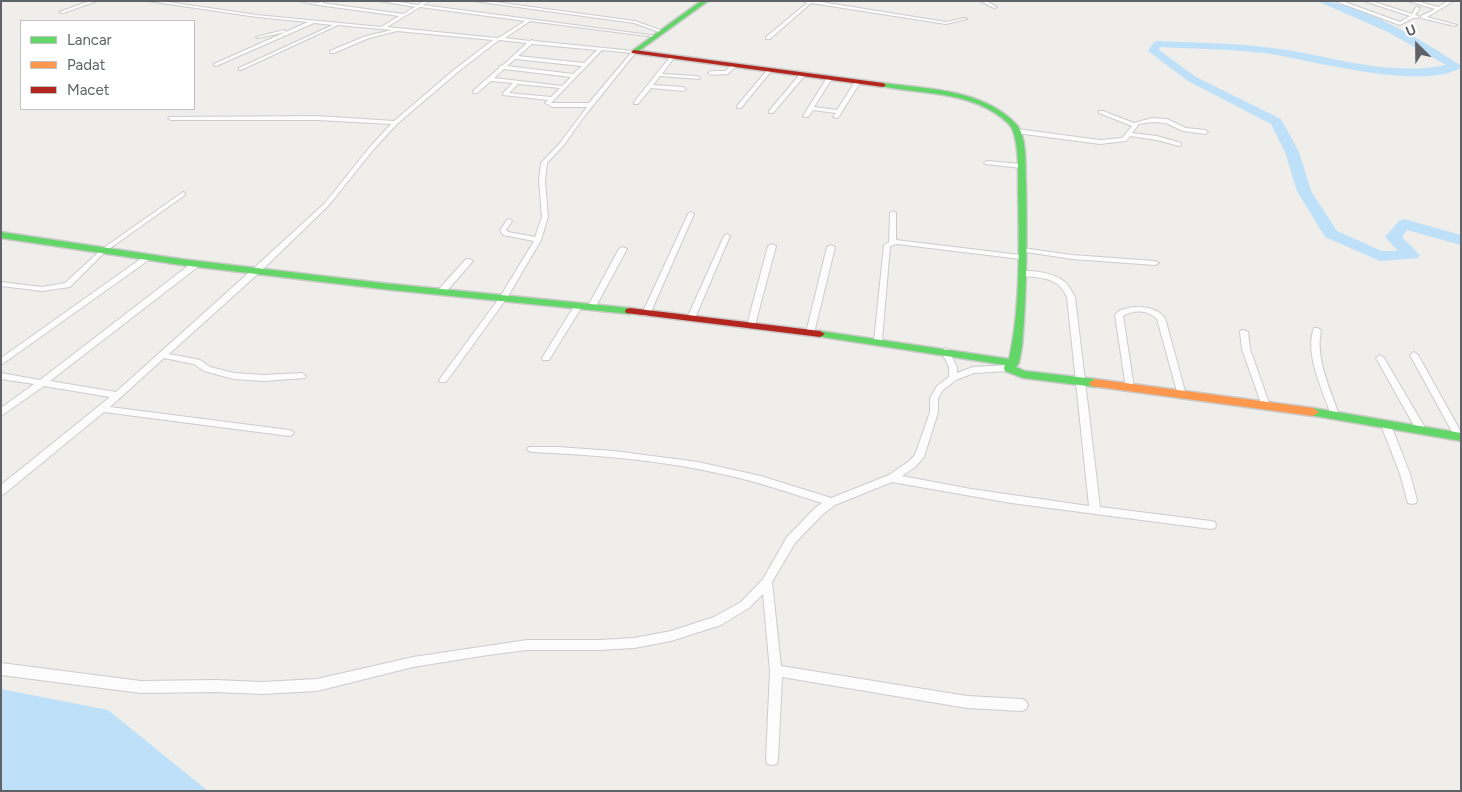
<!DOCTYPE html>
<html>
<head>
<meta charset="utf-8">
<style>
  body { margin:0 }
  #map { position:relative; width:1462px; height:792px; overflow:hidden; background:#efeeea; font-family:Figtree,sans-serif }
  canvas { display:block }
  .frame { position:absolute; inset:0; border:2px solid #5f6368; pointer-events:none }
  .legend { position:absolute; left:20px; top:20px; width:175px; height:90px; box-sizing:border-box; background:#fff; border:1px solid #bfc1c3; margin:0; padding:6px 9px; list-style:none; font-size:15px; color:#5f6368 }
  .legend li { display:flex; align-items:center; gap:10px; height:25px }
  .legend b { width:25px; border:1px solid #bfc1c3 }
  .north { position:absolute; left:1392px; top:20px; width:50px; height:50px; -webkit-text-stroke:4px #fff; paint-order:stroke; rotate:337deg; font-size:14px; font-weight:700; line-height:20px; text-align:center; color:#5f6368 }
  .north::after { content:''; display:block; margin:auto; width:18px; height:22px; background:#5f6368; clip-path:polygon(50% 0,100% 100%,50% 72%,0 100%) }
</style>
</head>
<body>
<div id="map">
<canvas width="1462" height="792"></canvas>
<div class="frame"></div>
<ul class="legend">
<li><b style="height:6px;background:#63d668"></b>Lancar</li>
<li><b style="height:6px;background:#ff974d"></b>Padat</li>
<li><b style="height:6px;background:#b3261e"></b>Macet</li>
</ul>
<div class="north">U</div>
</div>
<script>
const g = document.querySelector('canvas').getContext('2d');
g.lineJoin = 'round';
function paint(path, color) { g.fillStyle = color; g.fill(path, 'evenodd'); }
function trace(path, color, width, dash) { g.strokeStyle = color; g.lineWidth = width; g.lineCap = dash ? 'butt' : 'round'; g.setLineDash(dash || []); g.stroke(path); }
paint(new Path2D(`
  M1 689 108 710 208 791H1Z`), '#bfe0f9');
paint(new Path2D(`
  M1317 1C1358 1 1425 42 1460 65L1461 68C1418 91 1313 60 1264 53 1230 49 1195 49 1161 47L1159 50 1196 77 1281 119 1299 152 1311 191 1337 231 1382 251H1398L1385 237 1399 221 1404 219 1461 235V245L1407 230 1402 237 1420 255 1418 258 1380 261 1325 237 1297 191 1285 152 1271 124 1188 81 1148 51 1154 42 1158 41C1201 43 1244 43 1287 50 1340 59 1392 76 1446 65L1388 32Z`), '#bfe0f9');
const street = new Path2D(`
  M90 1H97L63 13 59 12Z
  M148 1H161L257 15 381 27 399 16 318 5 299 1 317 3 325 1 322 3 403 14 415 7 380 1H393L418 5 424 1H430L423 5 657 36 655 37 530 21 505 38 530 41 532 40 534 41 634 51 636 52 583 118 564 145 547 163 545 181 548 217 541 240 507 298 446 382H440L439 380 500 297 534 241 503 235 500 230 507 220 509 219 512 221 506 230 508 232 535 237 542 217 539 181 541 163 560 143 587 107H552L545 103 548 100 503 95V93L513 83 491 81 477 93H473V91L499 68V66H502L527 43 499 40 459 71 397 124 373 150 329 205 260 272 169 354 200 360 210 367 234 373 264 375 302 373 306 376 305 378 264 381 234 379 204 371 194 364 164 358 110 407 289 430 292 431 294 433 292 435 289 436 104 412 4 494 1 495V485L110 397 44 386 1 416V408L34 384 1 379V373L40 380 193 262H199V266L50 381 116 392 254 268 325 203 369 148 391 124 317 120H171L168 118 169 117 317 116 394 121 455 69 493 40 397 31 369 38 334 53H330V51L366 36 392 30 338 25 241 70H239V68L333 25 314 23 216 66 214 65V64L308 22 257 17ZM420 7 525 21 500 37 497 38 387 27ZM532 44 597 50 584 63 518 56ZM602 50 631 53 589 103H551ZM515 59 582 66 573 74 507 66ZM504 69 571 77 562 86 494 78ZM518 84 560 88 551 97 509 93Z
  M474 1H487L635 21 663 31 659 32 634 23Z
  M803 1H815L946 22 965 18 967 19 946 24 811 3 770 39H766V37L807 3Z
  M980 1H986L997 7 994 8Z
  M1335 1H1342L1400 22 1410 16 1364 1H1371L1412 14 1416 7 1420 8 1415 15 1418 16V18H1413L1400 25Z
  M1408 1H1416L1438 7 1448 1H1454L1427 17 1457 25 1455 26 1421 18V16L1435 9Z
  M284 30 286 32 258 38 256 37Z
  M670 57 674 58 662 74 697 76 700 78 699 79 660 76 653 85 683 87 686 89 683 91 651 88 638 104H634V102Z
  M732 65 736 66 728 74 711 75 708 73 711 71H725Z
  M768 69 772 70 741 108H737V106Z
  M801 73 806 74 773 113H769V111Z
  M828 76 833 77 814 107 837 110 856 80 861 81 838 118 833 117 836 113 813 110 808 117H804L803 116Z
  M1099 111H1103L1134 123 1152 118 1167 119 1186 128 1205 130 1208 132 1205 134 1183 131 1166 123 1152 122 1139 124 1132 133 1157 136 1181 143V145L1179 146 1157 140 1130 136 1126 141 1100 144 1017 133 1014 131 1017 129 1100 140 1122 138 1132 126 1099 113Z
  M987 161 1022 164 1025 166 1022 168 985 164 984 163Z
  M183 192 185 193V195L106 251 70 287 42 291 1 286V282L42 287 65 283 102 249Z
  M893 211 896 213V240L1020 255 1024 257 1020 259 897 244 890 246 882 341 878 344 875 343 874 341 884 245 889 242 890 213Z
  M691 212 694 214 650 314 649 316H643L642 314 688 214Z
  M727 234 730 236 695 318 691 320H688L687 318 724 236Z
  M772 244 776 246 755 325 754 327H748L747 325 768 246Z
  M831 245 835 247 814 333 810 336 806 333 827 247Z
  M623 247 627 249 596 306 595 308H589L588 306 619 249Z
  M1022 248 1072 255 1155 261 1159 263 1155 265 1072 259 1020 251V249Z
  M146 255H149L153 257 1 365V358Z
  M466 259H469L473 261 445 293H439L438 291 439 289Z
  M1019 271C1033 270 1056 273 1066 283 1070 287 1072 292 1075 297L1100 507 1211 521 1215 522 1216 525 1215 528 1211 529 1011 503 892 482 835 505 823 514 795 543 772 582 781 666 967 696 1022 699 1026 701 1028 705 1026 709 1022 711 967 708 782 677 778 759 777 764 772 765 767 764 766 759 770 671 763 594 749 608 721 625 671 641 634 648 600 650H527L488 655 413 667 317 691 262 694 216 692 141 693 1 675V663L141 681 216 680 262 682 317 679 413 657 527 640H600L634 638 671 631 714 617 741 602 763 579 787 537 815 508 822 503C790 493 759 482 726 475 663 460 597 455 532 452L529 451 527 449 529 447H558L614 451 698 462 761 476 831 498 889 475 909 461 915 455 930 412V398L937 386 949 377V367L941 351 945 348 948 349 957 367V373L973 367 1009 365 1013 368 1009 371 974 373 956 380 943 390 938 398V412L924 457 915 467 902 476 971 489 1089 506 1067 297C1057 275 1040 279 1019 275Z
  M576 303H582L583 305 549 360H543L542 358Z
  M1134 307C1146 307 1157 308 1165 318L1186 395 1185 397H1179L1178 395 1157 319C1148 310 1134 309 1123 316L1134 388 1130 391 1126 388 1115 315 1120 310Z
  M1314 328H1317L1321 330C1315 359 1330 388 1339 415L1335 418 1331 415C1323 391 1304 353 1314 328Z
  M1241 330H1244L1248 332 1250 349 1270 406 1269 408 1266 409 1262 406 1242 349 1240 332Z
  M1414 352 1418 355 1461 432V440L1456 439 1410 355Z
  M1380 355 1384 358 1427 431 1425 433H1419L1417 431 1376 358Z
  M1386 422 1391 425 1410 474 1417 500 1416 503 1412 504 1408 503 1407 500 1400 474 1381 425Z`);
const fast = new Path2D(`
  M701 1H708L636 53H632V51Z
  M883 83C927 89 979 89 1013 121 1015 123 1019 127 1020 130 1027 145 1025 167 1026 183 1027 238 1027 292 1022 347L1019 363 1016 367 1025 371 1095 379 1101 383 1099 386 1095 387 1023 378 1005 371 1004 368 1005 365 816 336 815 334 816 332 820 331 1009 359C1021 307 1019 242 1018 188 1018 170 1019 148 1013 131 1011 124 1001 117 995 113 961 91 918 94 881 86L880 85Z
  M1 232 181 259 382 283 630 308 635 311 630 314 382 289 181 265 1 238Z
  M1313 408 1461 433V441L1309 415 1307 412Z`);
const slow = new Path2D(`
  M1095 379 1313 408 1319 412 1313 416 1091 386 1089 383Z`);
const jam = new Path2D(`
  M634 50 883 83 886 85 883 87 632 53 631 52Z
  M630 308 820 331 825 334 820 337 626 313 625 311 626 309Z`);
trace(street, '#cbcccc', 2);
trace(fast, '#cacacb', 3);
trace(slow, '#cacacb', 3);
trace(jam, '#cacacb', 3);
paint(street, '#fdfcfc');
paint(fast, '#63d668');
paint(slow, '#ff974d');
paint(jam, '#b3261e');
</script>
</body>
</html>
